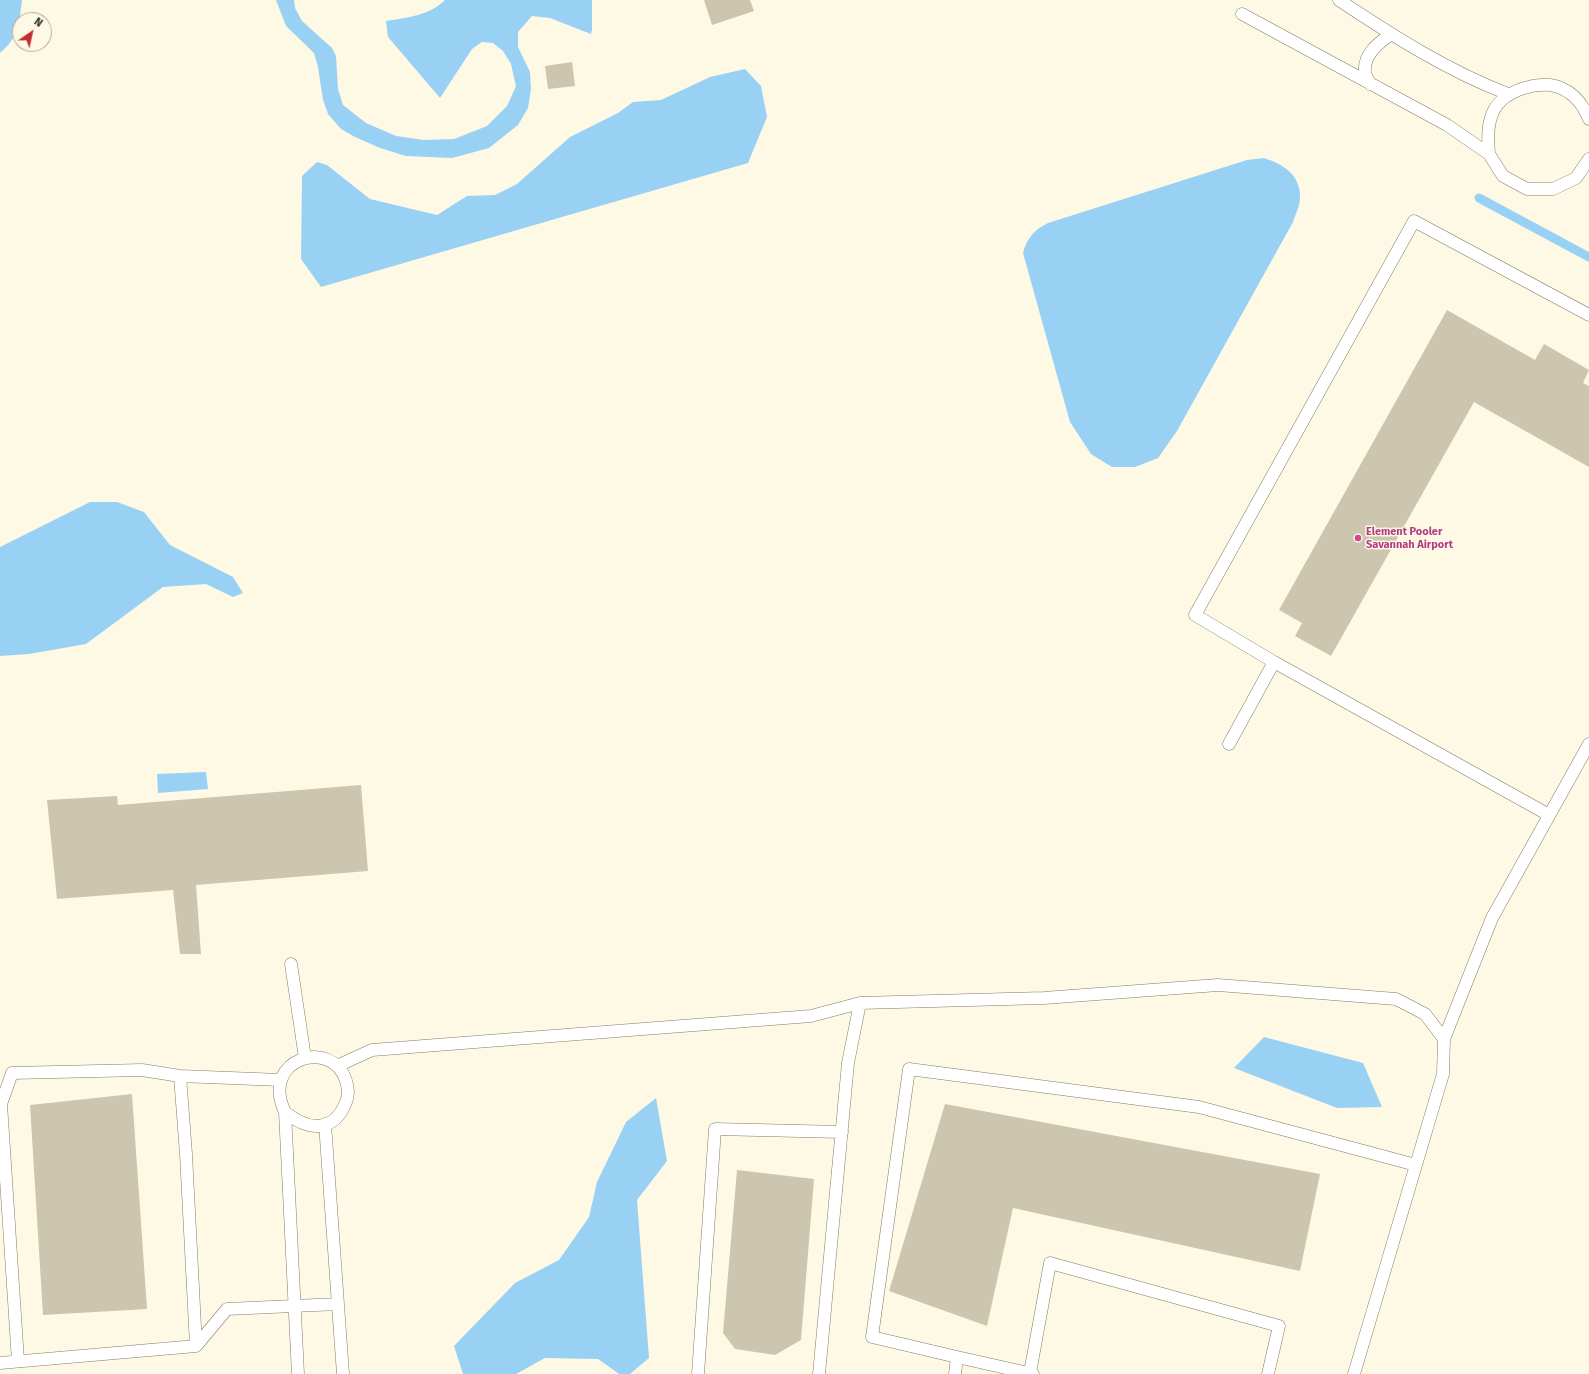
<!DOCTYPE html>
<html>
<head>
<meta charset="utf-8">
<style>
  body { margin:0 }
  #map { position:relative; width:1589px; height:1374px; overflow:hidden; background:#fef9e5; font-family:"Fira Sans",sans-serif }
  canvas { display:block }
  .north { position:absolute; left:12px; top:12px; width:40px; height:40px; box-sizing:border-box; background:#fef9e5; border:1px solid #ada999; border-radius:50%; rotate:34deg; font-size:11px; font-weight:700; line-height:16px; text-align:center; color:#343128 }
  .north::after { content:''; display:block; margin:auto; width:14px; height:18px; background:#bf2f36; clip-path:polygon(50% 0,100% 100%,50% 72%,0 100%) }
</style>
</head>
<body>
<div id="map">
<canvas width="1589" height="1374"></canvas>
<div class="north">N</div>
</div>
<script>
const g = document.querySelector('canvas').getContext('2d');
g.lineJoin = 'round';
function paint(path, color) { g.fillStyle = color; g.fill(path, 'evenodd'); }
function trace(path, color, width, dash) { g.strokeStyle = color; g.lineWidth = width; g.lineCap = dash ? 'butt' : 'round'; g.setLineDash(dash || []); g.stroke(path); }
function drawText(font, color, halo, rows, align = 'center') {
  g.font = font + ' "Fira Sans",sans-serif'; g.lineWidth = 3; g.setLineDash([]); g.textBaseline = 'middle'; g.strokeStyle = halo; g.fillStyle = color; for (const [text, x, y, turn = 0] of rows) {
    g.save(); g.translate(x, y); g.rotate((+turn || 0) * Math.PI / 180); g.textAlign = isNaN(turn) ? turn : align; if (halo) g.strokeText(text, 0, 0); g.fillText(text, 0, 0); g.restore();
  }
}
paint(new Path2D(`
  M0 0H22C19 23 19 37 0 53Z
  M276 0H294L295 8 302 21 332 48 336 56 338 89 343 105 366 123 396 136 424 140 454 139 487 126 507 106 516 86 511 64 503 51 493 43 482 42 472 49 440 98 388 37 386 21C407 18 430 15 445 0H592V30L591 34 550 18 532 16 518 32V47L530 72 531 89 528 108 518 125 489 148 452 158 406 156 380 148 355 137 341 129 328 114 323 100 318 67 314 53 286 26Z
  M745 69 761 86 767 117 748 163 321 287 301 259 302 176 317 162 327 165 370 199 437 215 467 196 495 195 517 184 570 137 618 113 633 102 661 100 710 77Z
  M1264 158C1283 164 1301 175 1300 198 1300 206 1295 215 1293 222L1177 431 1158 458 1135 467H1112L1091 454 1070 422 1023 253C1027 238 1034 230 1048 223L1247 160Z
  M90 502H117L144 512 170 545 233 577 243 593 233 597 206 584 163 587 86 644 29 654 0 656V547Z
  M206 772 208 789 158 793 157 774Z
  M1264 1037 1363 1063 1382 1107 1337 1108 1234 1068Z
  M656 1098 667 1161 637 1200 649 1358 630 1374H619L598 1359 545 1358 516 1374H463L454 1346 515 1283 559 1260 589 1217 597 1182 626 1122Z`), '#99d1f4');
trace(new Path2D(`
  M1479 198 1589 257`), '#99d1f4', 9);
paint(new Path2D(`
  M704 0H750L754 11 712 25Z
  M572 62 575 86 548 89 545 66Z
  M1447 310 1535 360 1544 344 1589 370 1583 383 1589 386V467L1474 402 1331 656 1295 636 1302 623 1279 610Z
  M361 785 368 871 196 885 201 954H180L173 890 57 899 47 800 117 796 118 805Z
  M132 1094 147 1309 43 1315 30 1105Z
  M945 1104 1320 1174 1300 1271 1013 1208 987 1326 889 1291Z
  M737 1170 814 1179 801 1340 775 1355 735 1349 723 1333Z`), '#ccc6ae');
const service = new Path2D(`
  M1339 0C1393 36 1448 71 1508 94
  M1242 14 1447 125 1489 154 1503 176 1527 189H1553L1576 178 1589 159
  M1370 84C1369 80 1365 76 1365 72 1363 55 1378 43 1390 35
  M1489 154C1488 139 1487 126 1493 112 1503 90 1542 78 1563 89 1576 95 1584 107 1589 119
  M1229 744 1274 662
  M1549 815 1274 662 1195 615 1414 221 1589 315
  M291 964 305 1058
  M860 1003 1044 998 1218 985 1396 999 1425 1014 1444 1039 1443 1074 1354 1374
  M1444 1039 1492 918 1589 744
  M337 1066 372 1050 811 1016 860 1003 848 1063 819 1374
  M285 1112C308 1131 334 1133 346 1102 349 1095 348 1087 346 1081 333 1037 259 1058 285 1112L298 1374
  M325 1124 343 1374
  M196 1346 186 1154 180 1076 281 1080
  M957 1357 872 1337 909 1069 1199 1107 1416 1165
  M18 1361 1 1104 12 1073 142 1070 180 1076
  M0 1363 196 1346 227 1309 338 1304
  M1030 1373 1050 1263 1279 1326 1268 1374
  M698 1374 715 1129 842 1132
  M955 1374 957 1357 1033 1374`);
trace(service, '#817c66', 13);
trace(service, '#fff', 12);
for (const [x, y, r, color] of [
  [1358,538,4,"#d1479c"]
]) { const dot = new Path2D(); dot.arc(x, y, r, 0, 2 * Math.PI); g.fillStyle = color; g.fill(dot); trace(dot, '#fef9e5', 1.5); }
drawText('bold 11px', '#b23c85', '#fef9e5', [
  ["Element Pooler",1366,532],
  ["Savannah Airport",1366,545]
], 'left');
</script>
</body>
</html>
